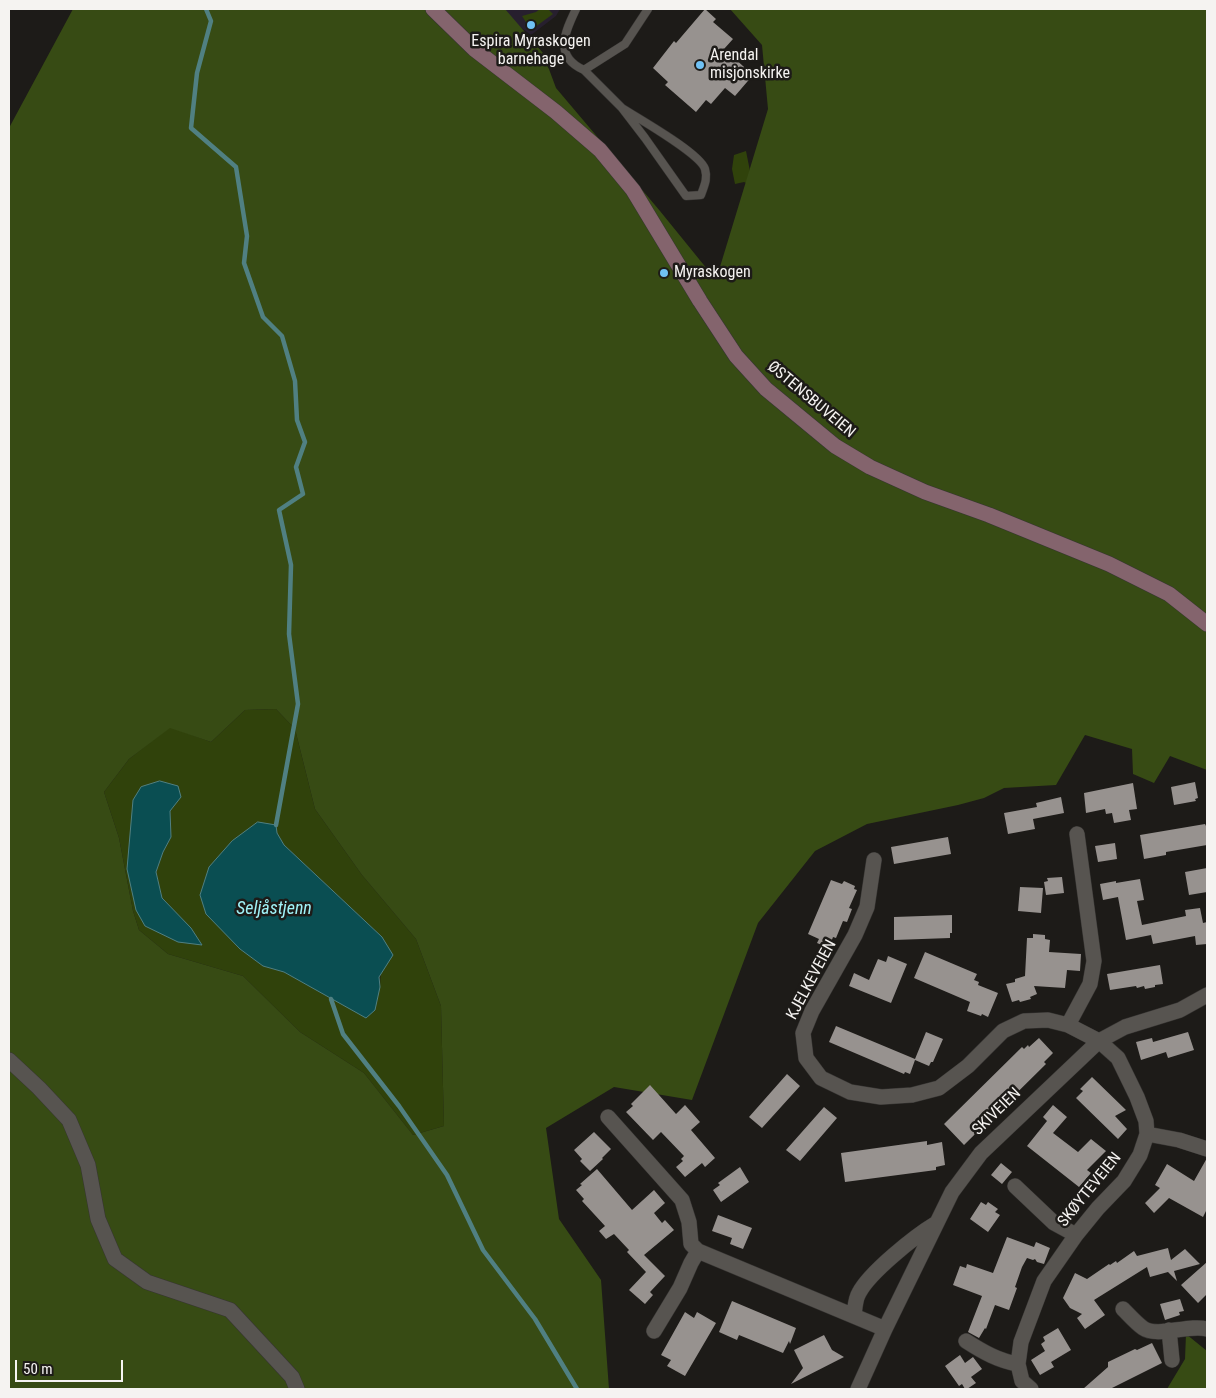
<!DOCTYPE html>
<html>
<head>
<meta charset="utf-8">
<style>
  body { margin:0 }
  #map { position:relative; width:1216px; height:1398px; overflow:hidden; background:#1d1b18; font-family:"Roboto Condensed",sans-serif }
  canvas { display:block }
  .frame { position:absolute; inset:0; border:10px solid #f5f3f1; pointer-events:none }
  .scale { position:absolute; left:15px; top:1360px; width:108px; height:22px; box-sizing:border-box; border:2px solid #f5f3f1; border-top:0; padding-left:6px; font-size:15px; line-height:18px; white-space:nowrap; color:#f5f3f1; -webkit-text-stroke:4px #1d1b18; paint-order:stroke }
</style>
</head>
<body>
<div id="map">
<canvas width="1216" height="1398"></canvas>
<div class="frame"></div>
<div class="scale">50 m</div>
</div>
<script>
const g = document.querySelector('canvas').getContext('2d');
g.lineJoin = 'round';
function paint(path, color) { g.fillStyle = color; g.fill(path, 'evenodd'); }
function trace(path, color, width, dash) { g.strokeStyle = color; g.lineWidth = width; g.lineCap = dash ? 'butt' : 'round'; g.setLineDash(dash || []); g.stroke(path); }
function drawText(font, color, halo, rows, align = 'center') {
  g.font = font + ' "Roboto Condensed",sans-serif'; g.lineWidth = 5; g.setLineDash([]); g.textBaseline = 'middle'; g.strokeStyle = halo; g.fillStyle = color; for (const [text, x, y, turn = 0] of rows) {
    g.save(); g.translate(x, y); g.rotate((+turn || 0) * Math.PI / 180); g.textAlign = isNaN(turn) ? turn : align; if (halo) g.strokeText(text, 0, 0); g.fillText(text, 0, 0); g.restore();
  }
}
paint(new Path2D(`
  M495 9H560L556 16 531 35Z`), '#271f2e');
paint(new Path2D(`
  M540 9H548L553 14 531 30 522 16 536 12Z
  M746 151 753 186 744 182 735 184 732 169 734 155Z
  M276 709 295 729 315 809 362 875 416 939 441 1006 444 1126 413 1135 364 1073 300 1032 243 976 168 954 139 930 133 911 119 838 104 792 129 759 170 727 211 742 245 710ZM160 781 170 811 171 837 163 852 156 872 162 898 190 928 202 945 145 926ZM276 825 277 833 284 845 382 937 380 987 367 1018 284 972 263 966 240 949 200 895 210 867 232 841Z`), '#30420b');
paint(new Path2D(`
  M73 9H505L543 53 556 88 660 211 716 280 768 109 762 45 730 9H1207V770L1170 756 1154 783 1133 774 1132 749 1085 735 1056 785 1004 788 984 798 958 805 867 824 815 851 758 923 692 1100 614 1087 546 1128 559 1219 601 1280 609 1389H9V128ZM276 709 295 729 315 809 362 875 416 939 441 1006 444 1126 413 1135 364 1073 300 1032 243 976 168 954 139 930 133 911 119 838 104 792 129 759 170 728 211 742 245 710Z
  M1186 1334 1207 1351V1389H1167L1185 1359Z`), '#374b14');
const water = new Path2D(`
  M160 781 178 786 181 797 170 811 171 837 163 852 156 872 162 898 191 928 202 945 178 942 145 926 136 910 127 869 133 800 141 787Z
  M258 822 276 825 277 833 284 845 382 937 393 955 379 977 380 987 375 1010 366 1018 284 972 263 966 240 949 206 914 200 895 209 867 232 841Z`);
paint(water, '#0a4e52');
trace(water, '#508082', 1);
trace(new Path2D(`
  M206 9 211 21 197 73 191 128 236 167 247 236 244 263 263 317 282 336 295 381 297 420 305 442 296 467 303 494 279 510 291 565 289 634 298 704 276 825
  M331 999 343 1034 399 1106 447 1175 483 1250 535 1319 577 1389`), '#508082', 4.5);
paint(new Path2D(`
  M705 9 716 19 713 22 733 39 724 49 753 75 735 96 725 88 711 104 706 100 696 112 665 85 668 82 653 68 674 41 676 43Z
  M1195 782 1198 798 1195 799 1196 801 1174 805 1171 787Z
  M1133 783 1137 809 1129 810 1131 820 1114 823 1112 813 1106 814 1105 809 1086 813 1084 793Z
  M1061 797 1064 813 1033 819 1035 829 1008 834 1004 813 1037 807 1036 803Z
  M1205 824 1207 828V845L1166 852V855L1144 859 1140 835Z
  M948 837 951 854 894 864 891 847Z
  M1115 843 1117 859 1098 862 1095 846Z
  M1207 868V892L1189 895 1185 872Z
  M1062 877 1064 893 1046 895 1044 882 1048 881 1047 878Z
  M1140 879 1144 900 1137 901 1142 925 1186 916 1185 910 1200 908 1203 923 1207 922V944L1196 945 1195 936 1153 944 1151 935 1126 940 1118 897 1103 900 1100 884 1116 881V883Z
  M831 880 842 884 844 881 855 886 854 889 857 890 849 908 852 909 847 922 843 921 836 938 833 937 829 948 817 943 819 939 808 934Z
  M1020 887 1043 888 1041 913 1018 911Z
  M952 915V933H950V938L894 940V917Z
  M1033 934 1045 935V939L1050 940 1049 952 1081 954 1080 971 1067 970 1065 988 1034 986 1037 994 1030 997 1031 999 1020 1002 1019 1000 1012 1002 1006 984 1015 982V979L1025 976 1027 938H1033Z
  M925 952 977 974 974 980 979 982 978 985 998 993 988 1017 982 1014 981 1016 967 1011 970 1002 914 978Z
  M888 956 907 964 891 1003 849 986 854 973 869 980 878 959 886 962Z
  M1160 965 1163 984 1155 985V987L1145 989 1144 986 1137 988 1136 986 1110 990 1107 974Z
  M836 1026 915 1059 926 1032 943 1039 933 1062H931L929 1066 915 1060 910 1074 905 1072 904 1074 829 1042Z
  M1188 1032 1194 1050 1168 1058 1166 1052 1141 1060 1136 1042 1152 1038 1153 1042Z
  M1039 1038 1053 1053 1044 1062 1046 1064 964 1145 944 1124 1022 1047 1024 1049 1028 1045 1029 1047Z
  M787 1074 800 1086 762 1128 749 1117Z
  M1092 1077 1126 1110 1115 1116 1127 1129 1118 1139 1076 1098 1083 1091 1080 1089Z
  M650 1085 676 1114 685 1105 700 1122 691 1130 715 1158 705 1167 702 1163 685 1177 676 1167 683 1161 681 1159 684 1156 661 1132 653 1140 626 1112 633 1106 631 1104Z
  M1053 1105 1067 1117 1053 1133 1078 1152 1091 1139 1106 1151 1087 1170 1091 1173 1079 1187 1027 1146 1047 1121 1043 1117Z
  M824 1107 837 1118 800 1161 786 1150Z
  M594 1132 611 1149 602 1158 603 1159 590 1171 580 1161 582 1159 574 1150Z
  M927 1141V1145L942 1142 945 1165 936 1167V1170L845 1182 841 1153Z
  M1207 1158V1209L1203 1217 1169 1198 1154 1213 1145 1203 1160 1188 1155 1185 1167 1164 1194 1181Z
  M1001 1163 1012 1172 1002 1184 991 1175Z
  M740 1167 749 1182 721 1202 713 1190 720 1185 718 1183Z
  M597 1169 632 1210 654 1190 665 1203 654 1213 662 1223 665 1220 674 1230 644 1255 665 1276 650 1292 653 1295 645 1304 629 1290 646 1272 627 1252 629 1250 614 1234 606 1239 599 1231 605 1226 582 1201 584 1199 576 1190 582 1185 580 1184Z
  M981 1202 986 1205 988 1202 998 1209 995 1212 1000 1215 988 1232 970 1219Z
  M718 1215 752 1228 743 1249 730 1244 732 1238 712 1231Z
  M1007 1237 1034 1247 1036 1242 1050 1248 1044 1264 1037 1262 1035 1259 1033 1260 1027 1258 1022 1267 1015 1287 1017 1288 1009 1310 995 1305 986 1329 985 1328 979 1338 968 1332 982 1296 953 1285 960 1266 966 1268 967 1264 993 1273Z
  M1168 1248 1171 1260 1185 1249 1200 1264 1174 1271 1177 1281 1168 1272 1150 1277 1147 1267 1094 1300 1105 1315 1085 1329 1077 1318 1082 1314 1070 1308 1063 1298 1075 1273 1087 1279 1109 1264 1110 1265 1116 1261 1117 1263 1134 1251 1137 1256Z
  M1207 1262V1294L1198 1303 1181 1285Z
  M1180 1299 1184 1311 1179 1312 1180 1315 1165 1320 1160 1304Z
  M732 1301 796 1328 790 1344 789 1341 783 1353 739 1335 737 1340 719 1332Z
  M685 1312 694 1318 697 1312 716 1323 685 1376 667 1366 671 1360 661 1355Z
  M1058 1328 1071 1350 1051 1362 1054 1367 1040 1375 1031 1360 1045 1351 1041 1344 1045 1341 1043 1337Z
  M824 1335 832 1350 844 1357 791 1384 803 1368 794 1350Z
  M1152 1343 1162 1363 1110 1389H1083L1108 1367V1362L1135 1349 1137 1350Z
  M960 1355 965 1363 973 1357 982 1369 971 1377 976 1383 967 1389H965L962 1384 959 1386 945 1366Z`), '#97928f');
const service = new Path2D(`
  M576 9C565 32 553 56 584 70L625 44 648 9
  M584 70 622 108 645 138 686 196 701 195C704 186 708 179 705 169 700 153 639 119 622 108`);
const minor = new Path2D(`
  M874 860 867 907 855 935 812 1011 803 1033 806 1058 821 1078 850 1092 881 1097 912 1095 939 1088 968 1066 1003 1031 1024 1021 1048 1020 1068 1025 1099 1041 1118 1058 1137 1097 1146 1121 1147 1134 1140 1155 1124 1181 1098 1208 1076 1235 1044 1281 1021 1342 1018 1364 1022 1381 1031 1389
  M1068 1025 1090 984 1094 961 1077 834
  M9 1060 39 1088 69 1120 88 1165 98 1219 115 1259 147 1282 230 1310 292 1377 297 1389
  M608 1117 682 1200 689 1222 691 1244 698 1251 885 1329
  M1147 1134 1179 1140 1207 1149
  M1015 1186 1054 1223 1076 1235
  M1123 1309C1129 1315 1136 1323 1143 1328 1157 1338 1189 1324 1207 1329
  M854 1316C855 1309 855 1299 859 1293 869 1273 915 1236 935 1224
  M1169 1330 1172 1360
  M654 1331 680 1288 691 1263 698 1251
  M966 1341C983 1352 999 1361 1018 1364
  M858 1389 885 1329 952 1192 981 1153 1099 1041 1125 1027 1180 1010 1207 995`);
const secondary = new Path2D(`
  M433 9 474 49 556 112 600 150 633 190 700 301 736 356 766 389 835 446 870 467 925 492 989 515 1109 564 1169 594 1207 624`);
trace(service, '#373533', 9);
trace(minor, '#373533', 16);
trace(secondary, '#373533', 16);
trace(service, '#575450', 8);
trace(minor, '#575450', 15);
trace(secondary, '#84646d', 15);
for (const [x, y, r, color] of [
  [531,25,5,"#70c1f4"],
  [700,65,5,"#70c1f4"],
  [664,273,5,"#70c1f4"]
]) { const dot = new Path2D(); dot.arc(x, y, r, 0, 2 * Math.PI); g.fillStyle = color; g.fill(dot); trace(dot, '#1d1b18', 2); }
drawText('16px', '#f5f3f1', '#1d1b18', [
  ["Espira Myraskogen",531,42,"center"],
  ["barnehage",531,60,"center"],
  ["Arendal",710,56],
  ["misjonskirke",710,74],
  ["Myraskogen",674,273]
], 'left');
drawText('16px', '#f5f3f1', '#1d1b18', [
  ["ØSTENSBUVEIEN",811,400,40],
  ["KJELKEVEIEN",812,980,-62],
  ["SKIVEIEN",997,1112,-44],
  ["SKØYTEVEIEN",1090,1190,-51]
]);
drawText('italic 18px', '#a0f3f8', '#1d1b18', [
  ["Seljåstjenn",274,909]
]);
</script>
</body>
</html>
